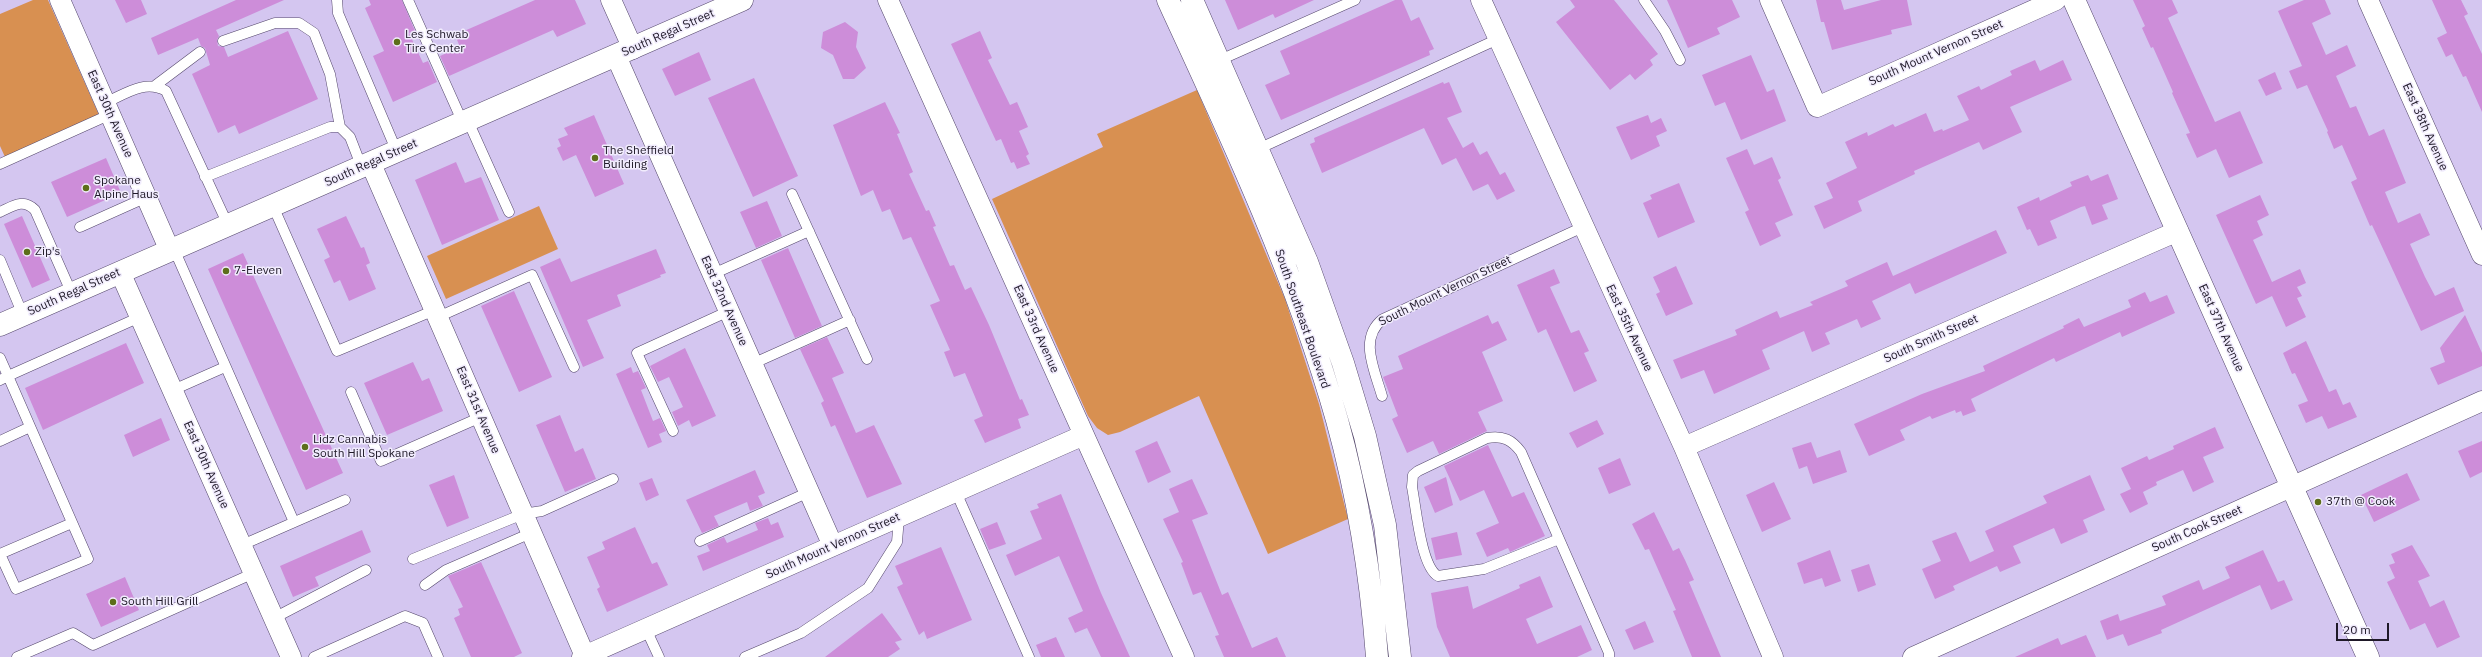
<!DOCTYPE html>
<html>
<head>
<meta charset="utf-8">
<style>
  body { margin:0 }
  #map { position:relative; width:2482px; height:657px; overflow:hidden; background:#d4c6f0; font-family:"IBM Plex Sans",sans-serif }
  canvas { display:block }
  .scale { position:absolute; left:2336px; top:623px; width:53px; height:18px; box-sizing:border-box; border:2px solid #1f1928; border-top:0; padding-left:5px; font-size:12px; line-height:14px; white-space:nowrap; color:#1f1928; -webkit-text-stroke:3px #f1ecfd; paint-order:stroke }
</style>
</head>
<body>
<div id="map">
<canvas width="2482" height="657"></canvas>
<div class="scale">20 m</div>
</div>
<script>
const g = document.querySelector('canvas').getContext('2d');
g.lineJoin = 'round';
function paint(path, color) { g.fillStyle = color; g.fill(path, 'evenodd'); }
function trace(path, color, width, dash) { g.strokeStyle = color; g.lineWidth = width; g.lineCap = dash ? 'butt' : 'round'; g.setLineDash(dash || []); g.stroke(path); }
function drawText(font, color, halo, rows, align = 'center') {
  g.font = font + ' "IBM Plex Sans",sans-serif'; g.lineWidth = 3; g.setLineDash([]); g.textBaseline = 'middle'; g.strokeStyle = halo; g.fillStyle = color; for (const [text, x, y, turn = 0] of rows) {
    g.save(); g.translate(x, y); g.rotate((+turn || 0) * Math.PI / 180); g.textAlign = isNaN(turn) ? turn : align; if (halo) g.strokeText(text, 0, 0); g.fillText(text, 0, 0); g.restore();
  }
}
paint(new Path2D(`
  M33 0H48L99 115 5 157 0 146V14Z
  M1197 90 1285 299 1319 404 1348 519 1268 554 1199 396 1120 432 1108 435 1097 428 1088 416 992 199 1103 147 1097 134Z
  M539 206 558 249 446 299 427 256Z`), '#d89051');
paint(new Path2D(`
  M115 0H141L147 14 126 23Z
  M236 0H284L216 30 219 36 217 40 218 46 224 47 228 57 288 31 318 99 239 134 235 125 218 133 192 74 210 65 205 48 201 46 198 38 158 55 151 38Z
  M369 0H402L415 31 409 33 423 63 428 61 437 82 393 102 373 56 384 51 365 8 371 5Z
  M535 0H575L586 24 557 37 553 30 449 76 440 56 460 47 455 35Z
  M1225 0H1314L1275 18 1273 14 1238 30Z
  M1395 0H1402L1411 21 1419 17 1434 49 1429 51 1430 55 1281 120 1265 85 1290 74 1280 51Z
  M1570 0H1614L1658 54 1650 60 1653 65 1635 80 1630 74 1610 90 1556 22 1575 7Z
  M1667 0H1732L1740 17 1717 28 1720 34 1688 48Z
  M1816 0H1841L1844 10 1881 0H1907L1912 25 1891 30 1892 34 1832 50 1824 22H1821Z
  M2133 0H2172L2178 13 2168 18 2215 122 2240 111 2263 163 2229 178 2216 149 2197 158 2186 134 2190 133 2172 93 2173 92 2153 47 2151 48 2142 28 2145 26Z
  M2304 0H2325L2331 14 2312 23 2326 55 2347 45 2356 66 2336 76 2350 108 2356 106 2369 136 2384 129 2406 183 2385 192 2398 223 2420 213 2430 235 2410 244 2425 277 2435 296 2454 287 2464 311 2421 331 2372 225 2370 226 2351 182 2357 179 2342 145 2334 149 2327 132 2328 131 2307 85 2297 89 2289 71 2302 66 2278 11Z
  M2432 0H2461L2468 14 2464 16 2482 54V112L2466 76 2463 77 2452 54 2446 57 2437 38 2447 33Z
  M845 22 858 32 856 47 866 68 854 79H843L833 55 821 48 823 32Z
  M980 31 992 58 988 60 1010 105 1017 102 1028 127 1019 131 1029 154 1026 156 1030 164 1017 169 1014 162 1011 163 1001 139 996 141 951 44Z
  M699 52 711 80 675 96 662 69Z
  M1751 55 1767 92 1774 89 1786 121 1741 140 1725 102 1715 106 1702 75Z
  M2035 60 2040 71 2063 60 2072 80 2010 107 2022 132 1983 150 1979 142 1914 171 1915 174 1858 201 1862 211 1824 229 1814 206 1833 198 1826 183 1857 168 1845 142 1867 132 1868 136 1893 124 1895 127 1926 113 1934 132 1942 129 1943 131 1969 120 1957 96 1979 86 1981 90 2012 75 2010 71Z
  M2275 72 2282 89 2266 96 2258 80Z
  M754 78 798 176 753 197 708 98Z
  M1443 82 1444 84 1449 82 1462 112 1447 118 1463 148 1473 142 1480 155 1487 151 1500 175 1505 172 1515 191 1497 200 1488 184 1473 191 1456 158 1442 165 1424 128 1322 173 1310 144 1315 142 1314 138Z
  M885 102 900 133 897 134 913 172 909 174 926 211 929 210 936 226 933 227 950 266 954 265 965 290 971 287 989 325 1020 400 1022 399 1029 415 1018 419 1021 428 985 443 974 420 983 416 965 373 954 377 944 352 950 350 930 305 940 301 911 237 903 240 890 209 882 212 873 190 861 196 833 125Z
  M594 115 624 184 595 197 576 155 563 161 557 148 561 146 558 139 568 135 564 128Z
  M1648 115 1651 123 1661 118 1667 131 1656 136 1660 146 1631 160 1616 127Z
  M1747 149 1754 165 1772 157 1781 178 1778 180 1793 215 1775 223 1781 236 1760 246 1745 212 1749 210 1726 158Z
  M106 158 121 193 67 217 51 182Z
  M456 162 465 183 481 177 499 220 442 245 415 180Z
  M2108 174 2118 199 2102 205 2108 219 2092 225 2085 206 2081 207 2050 221 2057 238 2038 246 2030 229 2027 230 2017 207 2039 197 2040 201 2072 186 2070 182 2088 175 2091 181Z
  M1679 183 1695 222 1658 238 1643 203 1652 199 1650 195Z
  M2260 195 2269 215 2257 221 2263 235 2253 240 2272 282 2300 269 2306 283 2297 287 2302 296 2297 298 2306 317 2286 327 2272 296 2256 304 2216 215Z
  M767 201 782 236 756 248 740 212Z
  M22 216 50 280 32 288 4 224Z
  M346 216 361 248 364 247 370 263 366 265 376 289 349 301 340 280 334 283 324 260 330 257 317 229Z
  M1996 230 2007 253 1915 294 1910 283 1872 301 1881 319 1861 328 1857 319 1825 333 1830 344 1812 352 1804 331 1762 350 1770 369 1714 394 1704 370 1681 379 1673 360 1737 335 1735 330 1777 311 1780 318 1813 305 1810 302 1848 286 1845 281 1887 262 1893 276Z
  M788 248 822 326 795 338 761 260Z
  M656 249 666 273 660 275 661 277 617 295 621 306 587 320 604 358 583 367 540 267 560 258 571 282Z
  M243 253 343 473 306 490 208 269Z
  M1676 266 1693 304 1666 316 1656 294 1660 292 1653 277Z
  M1554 269 1560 283 1550 287 1571 333 1579 330 1589 351 1584 353 1597 381 1574 392 1546 329 1538 333 1517 285Z
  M514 291 552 377 519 392 481 306Z
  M2145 292 2150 302 2167 295 2175 313 2122 337 2120 332 2056 362 2054 358 1971 399 1976 411 1963 416 1961 411 1956 413 1955 410 1932 419 1930 416 1900 430 1905 440 1869 456 1854 424 1922 394 1985 371 1983 366 2064 328 2063 326 2079 318 2084 327 2131 307 2128 300Z
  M1488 315 1492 324 1498 321 1507 340 1482 352 1503 401 1478 412 1487 431 1439 454 1433 441 1407 453 1392 419 1398 416 1383 377 1403 369 1398 356Z
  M2465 315 2482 353V366L2438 385 2430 368 2445 362 2440 348Z
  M827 337 844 373 832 378 856 433 874 425 902 484 867 498 835 425 831 427 821 403 824 401 800 349Z
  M2306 341 2329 392 2336 389 2343 405 2350 402 2357 417 2328 429 2322 416 2306 423 2298 405 2308 401 2295 373 2292 374 2283 353Z
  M126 343 144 383 43 430 25 388Z
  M685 348 716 416 692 427 689 420 678 426 672 412 683 407 669 377 658 382 650 366Z
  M413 362 422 381 429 378 443 411 387 435 364 383Z
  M631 367 633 373 638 371 646 388 641 390 653 421 660 418 666 431 659 434 662 442 648 448 616 374Z
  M560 415 575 452 583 448 596 479 565 492 536 425Z
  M161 418 170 440 133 457 124 435Z
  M1597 420 1604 434 1577 448 1569 433Z
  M2215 427 2224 448 2203 457 2214 482 2193 492 2183 470 2156 482 2157 485 2143 492 2148 504 2130 513 2120 494 2131 489 2121 468 2147 456 2149 460 2174 449 2173 446Z
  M1157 441 1171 472 1148 483 1135 451Z
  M2482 441V472L2470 478 2458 451Z
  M1811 442 1817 458 1840 450 1847 472 1813 484 1807 466 1799 469 1792 448Z
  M1488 445 1512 497 1524 492 1545 536 1510 552 1508 548 1487 557 1476 533 1499 523 1484 490 1460 501 1444 466Z
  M1620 458 1631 485 1609 494 1598 468Z
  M755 470 765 493 758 496 763 506 750 511 747 502 714 516 719 526 702 533 686 500Z
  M2407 473 2420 500 2374 522 2361 495Z
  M454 475 469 518 447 527 429 485Z
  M2090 475 2105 510 2083 520 2088 532 2061 544 2054 528 2013 546 2021 563 2000 572 1997 566 1953 586 1955 590 1935 599 1922 569 1941 561 1932 541 1956 532 1970 562 1994 551 1985 531 2047 503 2043 496Z
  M1446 477 1453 505 1435 513 1424 487Z
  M652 478 659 495 646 501 639 483Z
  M1192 479 1208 514 1192 520 1222 595 1228 592 1252 648 1277 637 1286 657H1224L1215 636 1219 635 1201 592 1193 595 1181 563 1183 562 1163 519 1179 512 1169 489Z
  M1774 482 1791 519 1762 532 1746 495Z
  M1061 494 1101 593 1130 657H1101L1087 628 1075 633 1068 618 1083 611 1059 556 1015 576 1006 555 1042 539 1030 511 1039 508 1037 504Z
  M1654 512 1673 551 1679 548 1685 560 1694 580 1689 582 1721 657H1692L1673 611 1676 610 1649 549 1645 550 1632 524Z
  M768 518 771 525 778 522 784 537 703 571 697 556 710 551 707 545 724 537 727 543 758 530 755 523Z
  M997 522 1006 544 989 550 980 529Z
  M635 527 652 564 657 562 668 585 607 612 597 589 600 587 587 557 605 549 602 542Z
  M362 530 371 552 315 577 319 586 293 597 280 566Z
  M1457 532 1462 555 1436 560 1431 538Z
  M2412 545 2430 576 2418 581 2430 607 2444 600 2460 637 2437 648 2425 623 2410 630 2387 582 2395 578 2389 565 2395 563 2391 554Z
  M941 547 972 620 927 639 924 631 919 635 897 587 903 584 895 566Z
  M1830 550 1841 581 1825 587 1822 578 1804 584 1797 563Z
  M2263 550 2278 582 2284 580 2293 600 2271 610 2260 585 2161 630 2162 633 2128 646 2123 634 2107 640 2100 621 2118 614 2120 621 2166 605 2162 596 2199 580 2203 590 2230 578 2225 567Z
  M481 562 522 653 514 657H471L454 618 460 615 458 609 463 607 448 576Z
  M1869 564 1876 585 1858 592 1851 570Z
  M1540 576 1553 607 1526 619 1537 644 1581 625 1592 650 1577 657H1450L1437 627 1431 593 1468 586 1473 609 1520 588 1519 585Z
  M125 577 139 610 101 627 86 594Z
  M882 613 902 640 895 642 900 649 888 657H825Z
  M1645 621 1654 642 1634 650 1625 630Z
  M2086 635 2096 657H2015L2058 638 2061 645Z
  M1056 637 1065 657H1041L1036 645Z`), '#cd8dd9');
const service = new Path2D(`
  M337 0 338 13 397 152
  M408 0 463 123
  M1644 0 1665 31 1680 60
  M223 41 275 23H299L314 33 330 74 340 127
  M1220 60 1355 0
  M156 85 200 52
  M105 103C125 94 145 79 166 91L228 225
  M468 121 509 212
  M1258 149 1498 39
  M0 164 111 114
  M205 177 330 127H340L350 137 362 168
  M792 194 867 359
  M273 206 337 351 435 310
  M0 212C13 206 23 198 35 210L72 294
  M80 227 147 197
  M174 249 294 522
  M0 260 23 315
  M713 274 809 231
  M438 317 532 275 574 367
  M0 358 8 376 140 317
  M752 364 850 320
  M0 380 8 376 88 559 16 589 0 554
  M173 390 225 367
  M351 392 381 461 481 417
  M1382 396C1375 371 1358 338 1383 319L1583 227
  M673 431 637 353 729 311
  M0 441 30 427
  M956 492 1029 657
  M1559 539 1484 569 1438 576C1421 567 1416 507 1412 487L1413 475 1418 471 1487 438C1503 435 1512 440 1521 452L1609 653V657
  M700 541 809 492
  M242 545 345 500
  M0 554 72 523
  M413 559 523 514 542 511 613 479
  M425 585 446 570 531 533
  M274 618 366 570
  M646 629 659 657
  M17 657 73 633 93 645 254 573
  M314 657 405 616 423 623 438 657
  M745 657 801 633 868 588 897 542 899 517`);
const minor = new Path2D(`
  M60 0 170 251
  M611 0 633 49
  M888 0 1184 657
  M1481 0 1684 447 1773 657
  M1770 0 1817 107 2056 0
  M2368 0 2482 255
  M616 56 833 546
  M371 164 585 656
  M120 272 291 657
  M1684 447 2178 231
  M582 657 1084 435
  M1913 657 2482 401`);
const tertiary = new Path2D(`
  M2074 0 2368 657`);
const secondary = new Path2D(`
  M1168 0C1231 136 1296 275 1337 420 1358 496 1371 578 1377 657
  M1192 0 1307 262 1343 363 1365 436 1385 525 1400 657
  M0 325 742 0`);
trace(service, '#54476b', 11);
trace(minor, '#54476b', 21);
trace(tertiary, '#54476b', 23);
trace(secondary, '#54476b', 23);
trace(service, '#fff', 10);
trace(minor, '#fff', 20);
trace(tertiary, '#fff', 22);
trace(secondary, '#fff', 22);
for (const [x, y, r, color] of [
  [397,42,4,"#5d6e1b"],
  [595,158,4,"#5d6e1b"],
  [86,188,4,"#5d6e1b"],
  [27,252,4,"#5d6e1b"],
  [226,271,4,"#5d6e1b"],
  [305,447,4,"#5d6e1b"],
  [2318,502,4,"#5d6e1b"],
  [113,602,4,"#5d6e1b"]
]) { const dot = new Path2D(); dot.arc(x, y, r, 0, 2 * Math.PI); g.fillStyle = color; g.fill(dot); trace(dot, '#f1ecfd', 1.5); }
drawText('12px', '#1f1928', '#f1ecfd', [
  ["South Regal Street",668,33,-24],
  ["South Mount Vernon Street",1936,53,-24],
  ["East 30th Avenue",110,114,66],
  ["East 38th Avenue",2425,127,66],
  ["South Regal Street",371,163,-24],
  ["South Mount Vernon Street",1445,291,-26],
  ["South Regal Street",74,292,-24],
  ["East 32nd Avenue",724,301,66],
  ["South Southeast Boulevard",1302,319,71],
  ["East 35th Avenue",1629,328,65],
  ["East 37th Avenue",2221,328,66],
  ["East 33rd Avenue",1036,329,66],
  ["South Smith Street",1931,339,-24],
  ["East 31st Avenue",478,410,67],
  ["East 30th Avenue",206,465,66],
  ["South Cook Street",2197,529,-24],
  ["South Mount Vernon Street",833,546,-24]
]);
drawText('12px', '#1f1928', '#f1ecfd', [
  ["Les Schwab",405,35],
  ["Tire Center",405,49],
  ["The Sheffield",603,151],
  ["Building",603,165],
  ["Spokane",94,181],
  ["Alpine Haus",94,195],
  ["Zip's",35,252],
  ["7-Eleven",234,271],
  ["Lidz Cannabis",313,440],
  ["South Hill Spokane",313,454],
  ["37th @ Cook",2326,502],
  ["South Hill Grill",121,602]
], 'left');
</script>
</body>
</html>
